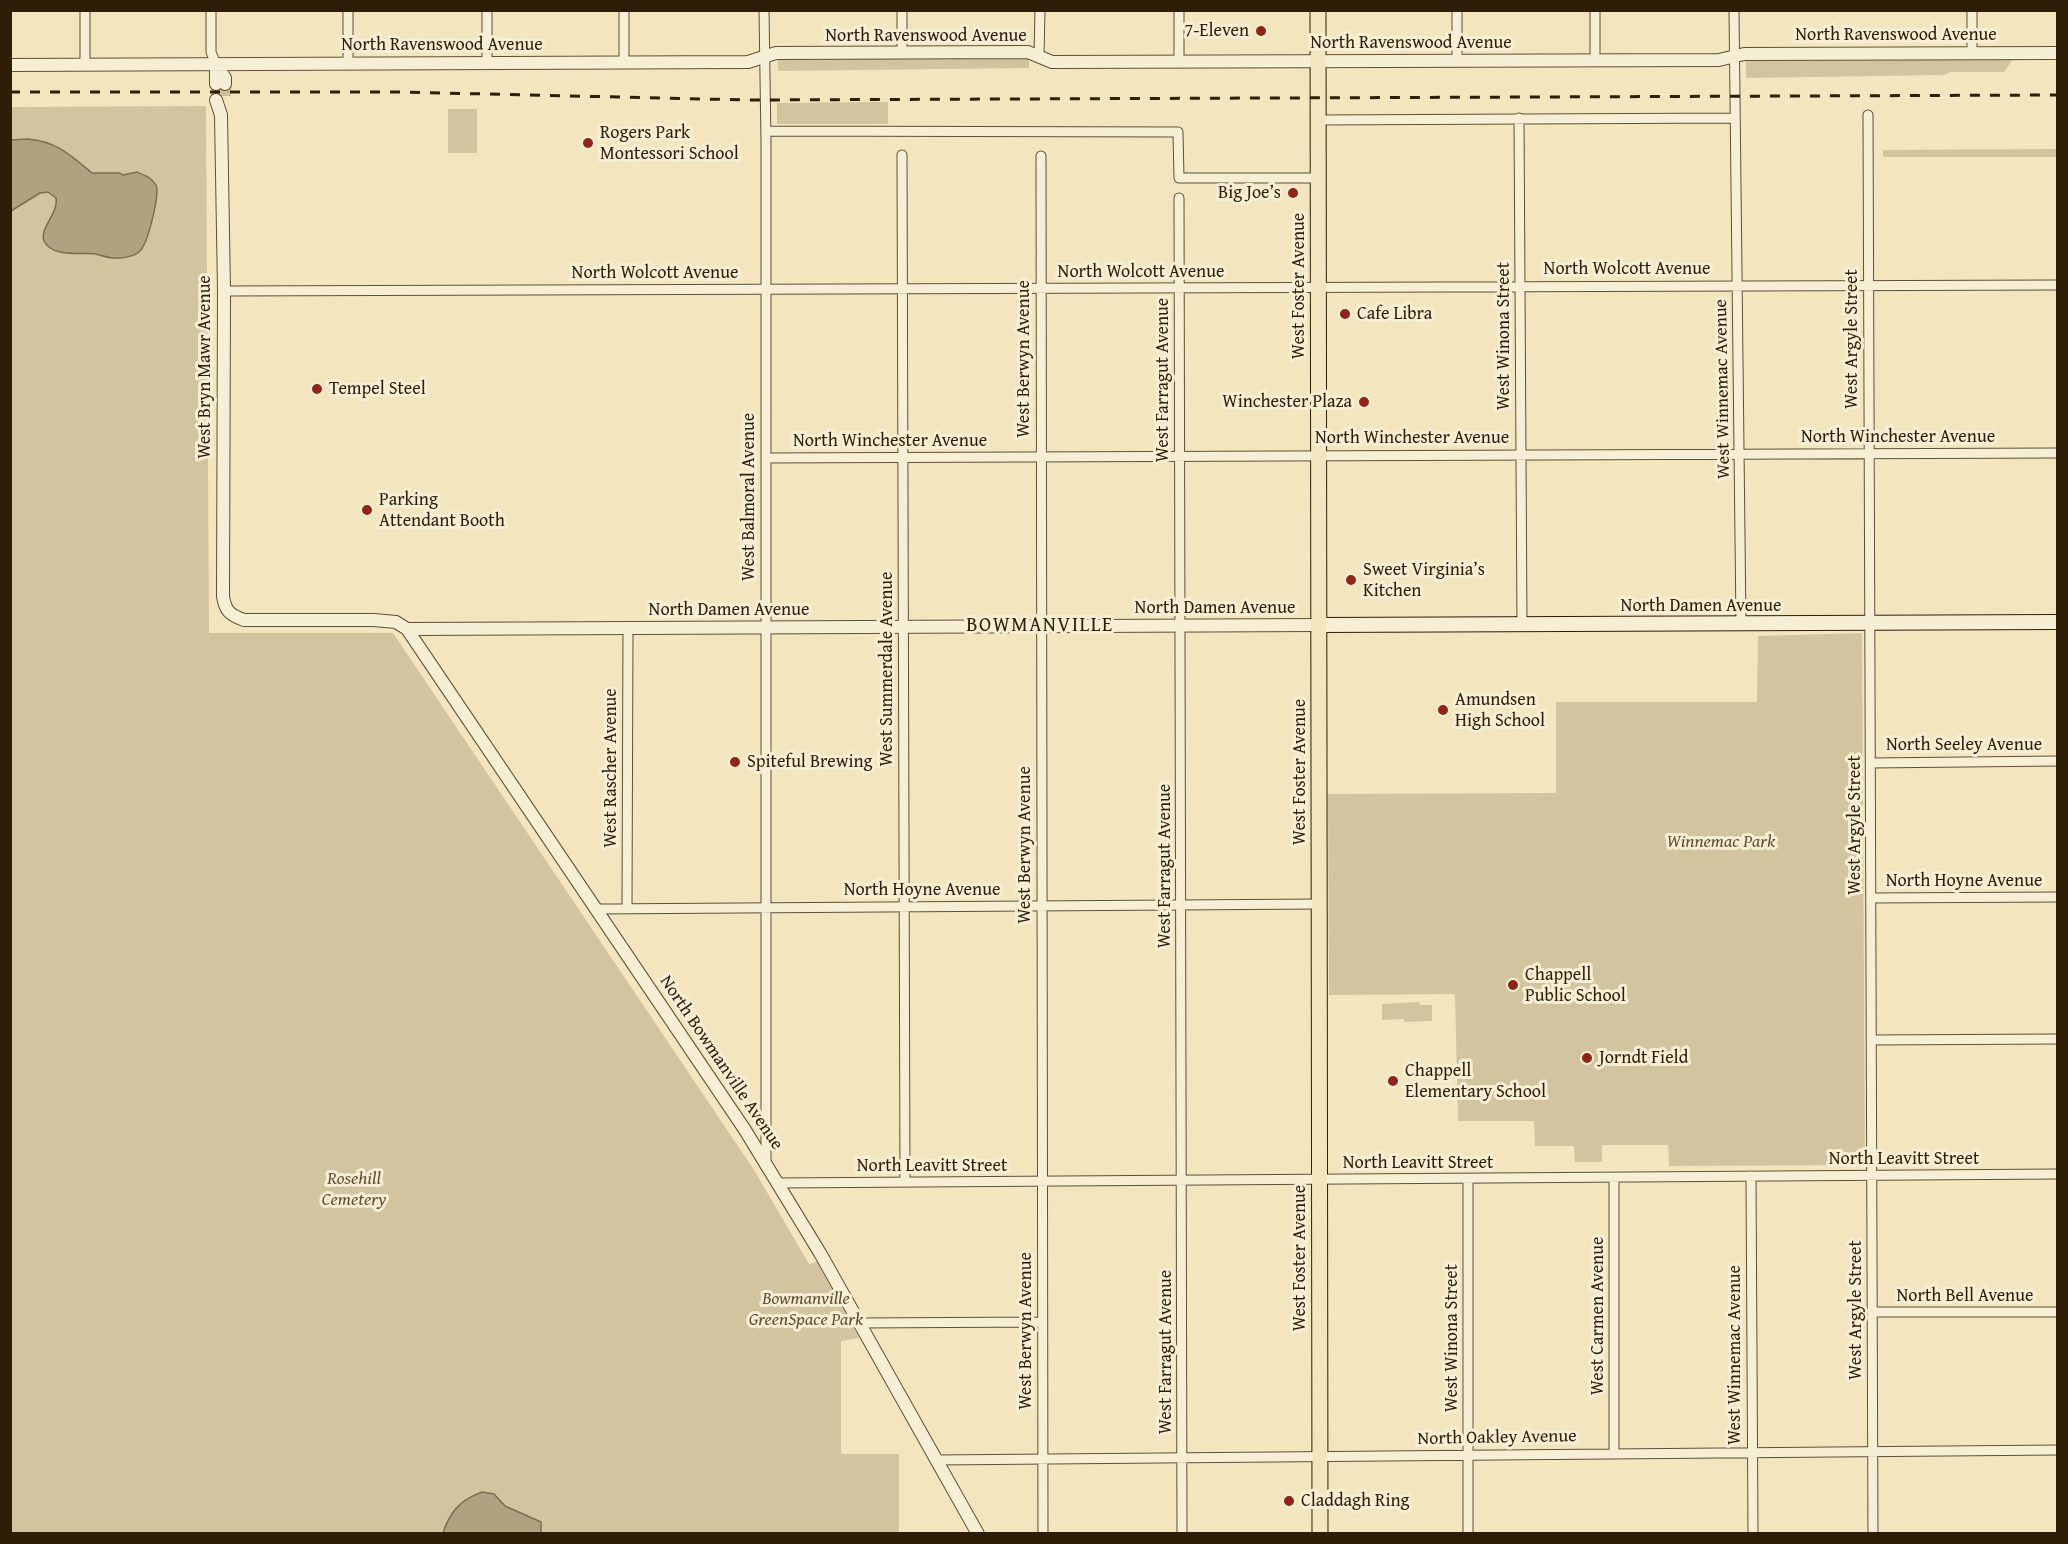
<!DOCTYPE html>
<html>
<head>
<meta charset="utf-8">
<style>
  body { margin:0 }
  #map { position:relative; width:2068px; height:1544px; overflow:hidden; background:#f3e6be; font-family:"Gentium Book Plus",serif }
  canvas { display:block }
  .frame { position:absolute; inset:0; border:12px solid #2e1d07; pointer-events:none }
</style>
</head>
<body>
<div id="map">
<canvas width="2068" height="1544"></canvas>
<div class="frame"></div>
</div>
<script>
const g = document.querySelector('canvas').getContext('2d');
g.lineJoin = 'round';
function paint(path, color) { g.fillStyle = color; g.fill(path, 'evenodd'); }
function trace(path, color, width, dash) { g.strokeStyle = color; g.lineWidth = width; g.lineCap = dash ? 'butt' : 'round'; g.setLineDash(dash || []); g.stroke(path); }
function drawText(font, color, halo, rows, align = 'center') {
  g.font = font + ' "Gentium Book Plus",serif'; g.lineWidth = 6; g.setLineDash([]); g.textBaseline = 'middle'; g.strokeStyle = halo; g.fillStyle = color; for (const [text, x, y, turn = 0] of rows) {
    g.save(); g.translate(x, y); g.rotate((+turn || 0) * Math.PI / 180); g.textAlign = isNaN(turn) ? turn : align; if (halo) g.strokeText(text, 0, 0); g.fillText(text, 0, 0); g.restore();
  }
}
paint(new Path2D(`
  M1029 58V68L778 71V59Z
  M1856 59H2013L2004 72H1950L1944 75 1746 78V61Z
  M888 102V124H777V103Z
  M206 106 209 633H393L754 1170 809 1264 817 1262 859 1338 841 1341V1454H899V1533H11L10 107Z
  M448 109H477V153H448Z
  M2057 149V157H1883V150Z
  M1862 633 1865 1165 1669 1166 1668 1145H1602V1162H1575L1574 1146H1535L1534 1121H1458L1455 994 1329 995 1328 794 1556 793V702H1757L1758 636Z
  M1419 1002 1420 1005H1432V1021L1404 1022V1019L1382 1020V1004Z`), '#d2c49f');
const water = new Path2D(`
  M28 139C58 142 70 155 92 173H120L123 175 137 172C144 175 152 178 156 185 160 194 148 243 140 251 135 256 125 258 118 258 111 259 103 256 96 254 82 252 52 258 44 241 39 228 59 213 56 198L48 192 40 193 11 211V140Z
  M482 1492 494 1494 505 1506 541 1522V1533H443C450 1512 460 1500 482 1492Z`);
paint(water, '#b0a280');
trace(water, '#7c6d50', 1.5);
trace(new Path2D(`
  M225 84V100`), '#ccbe99', 12, [12, 6]);
const minor = new Path2D(`
  M85 10V65
  M211 10V52L216 64
  M348 10V64
  M487 10V63
  M624 10V63
  M764 10 766 143V1163
  M902 10V53
  M1179 10V62
  M1595 10V60
  M1734 10 1741 624
  M1972 53V10
  M1039 56 1040 10
  M1457 60V10
  M1868 115 1873 1534
  M1519 118 1522 625
  M1318 120 1735 118
  M766 131 1178 132 1179 178H1318
  M902 155 905 1182
  M1041 156 1043 1534
  M1179 198 1182 1534
  M224 291 2058 285
  M766 458 2058 453
  M1871 763 2058 761
  M1871 898 2058 897
  M627 908 628 628
  M595 909 1320 904
  M1872 1040 2058 1039
  M1751 1176 1753 1534
  M1614 1178V1454
  M1468 1179V1534
  M778 1183 2058 1174
  M1872 1312H2058
  M858 1323 1042 1322
  M937 1460 2058 1450`);
const tertiary = new Path2D(`
  M216 64 225 78V84
  M10 65 748 62 776 53 1028 52 1052 62 1719 60 1744 54 2058 53
  M216 84V64
  M216 100 221 115 224 291 223 596C225 611 230 615 244 620H374L396 622 407 629 1319 625
  M407 629 745 1130 820 1253 978 1534`);
const secondary = new Path2D(`
  M1319 625 2058 622`);
const primary = new Path2D(`
  M1318 10 1320 1534`);
trace(minor, '#5f4f35', 11);
trace(tertiary, '#5f4f35', 14);
trace(secondary, '#2e1d07', 16);
trace(primary, '#2e1d07', 17);
trace(minor, '#f7efd5', 9);
trace(tertiary, '#f7efd5', 12);
trace(secondary, '#f7efd5', 14);
trace(primary, '#f3e6be', 15);
trace(new Path2D(`
  M10 92H398L748 100 2058 95`), '#2e1d07', 3, [10, 10]);
for (const [x, y, r, color] of [
  [1261,31,6,"#8f2418"],
  [588,143,6,"#8f2418"],
  [1293,193,6,"#8f2418"],
  [1345,314,6,"#8f2418"],
  [317,389,6,"#8f2418"],
  [1364,402,6,"#8f2418"],
  [367,510,6,"#8f2418"],
  [1351,580,6,"#8f2418"],
  [1443,710,6,"#8f2418"],
  [735,762,6,"#8f2418"],
  [1513,985,6,"#8f2418"],
  [1587,1058,6,"#8f2418"],
  [1393,1081,6,"#8f2418"],
  [1289,1501,6,"#8f2418"]
]) { const dot = new Path2D(); dot.arc(x, y, r, 0, 2 * Math.PI); g.fillStyle = color; g.fill(dot); trace(dot, '#f7efd5', 2); }
drawText('18px', '#2e1d07', '#f7efd5', [
  ["7-Eleven",1249,31,"right"],
  ["Rogers Park",600,133],
  ["Montessori School",600,154],
  ["Big Joe’s",1281,193,"right"],
  ["Cafe Libra",1357,314],
  ["Tempel Steel",329,389],
  ["Winchester Plaza",1352,402,"right"],
  ["Parking",379,500],
  ["Attendant Booth",379,521],
  ["Sweet Virginia’s",1363,570],
  ["Kitchen",1363,591],
  ["Amundsen",1455,700],
  ["High School",1455,721],
  ["Spiteful Brewing",747,762],
  ["Chappell",1525,975],
  ["Public School",1525,996],
  ["Jorndt Field",1599,1058],
  ["Chappell",1405,1071],
  ["Elementary School",1405,1092],
  ["Claddagh Ring",1301,1501]
], 'left');
drawText('18px', '#2e1d07', '#f7efd5', [
  ["North Ravenswood Avenue",1896,35],
  ["North Ravenswood Avenue",926,36],
  ["North Ravenswood Avenue",1411,43],
  ["North Ravenswood Avenue",442,45],
  ["North Wolcott Avenue",1627,269],
  ["North Wolcott Avenue",1141,272],
  ["North Wolcott Avenue",655,273],
  ["West Foster Avenue",1299,286,-90],
  ["West Winona Street",1504,336,-90],
  ["West Argyle Street",1852,339,-90],
  ["West Berwyn Avenue",1024,359,-90],
  ["West Bryn Mawr Avenue",205,367,-90],
  ["West Farragut Avenue",1163,380,-90],
  ["West Winnemac Avenue",1723,389,-91],
  ["North Winchester Avenue",1898,437],
  ["North Winchester Avenue",1412,438],
  ["North Winchester Avenue",890,441],
  ["West Balmoral Avenue",749,497,-90],
  ["North Damen Avenue",1701,606],
  ["North Damen Avenue",1215,608],
  ["North Damen Avenue",729,610],
  ["West Summerdale Avenue",887,669,-90],
  ["North Seeley Avenue",1964,745],
  ["West Rascher Avenue",611,768,-90],
  ["West Foster Avenue",1300,772,-90],
  ["West Argyle Street",1855,825,-90],
  ["West Berwyn Avenue",1025,845,-90],
  ["West Farragut Avenue",1165,866,-90],
  ["North Hoyne Avenue",1964,881],
  ["North Hoyne Avenue",922,890],
  ["North Bowmanville Avenue",721,1063,56],
  ["North Leavitt Street",1904,1159],
  ["North Leavitt Street",1418,1163],
  ["North Leavitt Street",932,1166],
  ["West Foster Avenue",1300,1258,-90],
  ["North Bell Avenue",1965,1296],
  ["West Argyle Street",1856,1310,-90],
  ["West Carmen Avenue",1598,1316,-90],
  ["West Berwyn Avenue",1026,1331,-90],
  ["West Winona Street",1452,1338,-90],
  ["West Farragut Avenue",1166,1352,-90],
  ["West Winnemac Avenue",1735,1355,-90],
  ["North Oakley Avenue",1497,1438,-1]
]);
drawText('italic 18px', '#5f4f35', '#f7efd5', [
  ["Winnemac Park",1721,842],
  ["Rosehill",354,1179],
  ["Cemetery",354,1200],
  ["Bowmanville",806,1299],
  ["GreenSpace Park",806,1320]
]);
g.letterSpacing = '1.5px';
drawText('20px', '#2e1d07', '#f7efd5', [
  ["BOWMANVILLE",1040,626]
]);
g.letterSpacing = '0px';
</script>
</body>
</html>
